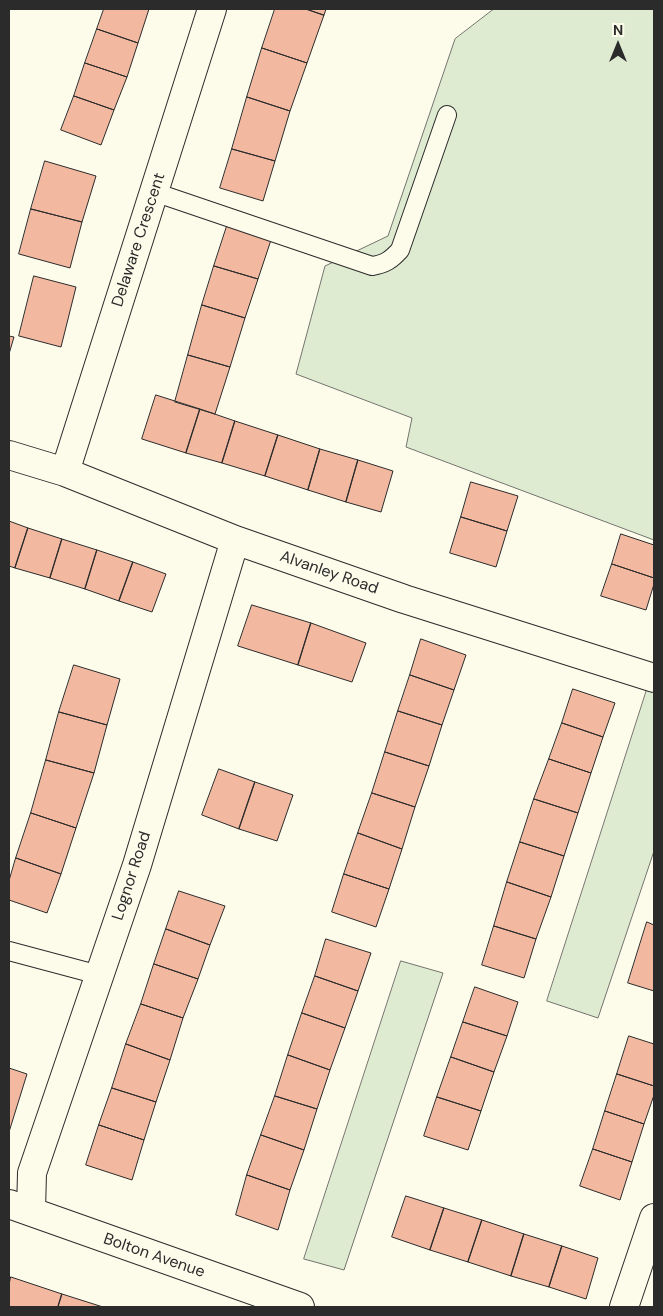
<!DOCTYPE html>
<html>
<head>
<meta charset="utf-8">
<style>
  body { margin:0 }
  #map { position:relative; width:663px; height:1316px; overflow:hidden; background:#fdfbea; font-family:"DM Sans",sans-serif }
  canvas { display:block }
  .frame { position:absolute; inset:0; border:10px solid #2b2b2b; pointer-events:none }
  .north { position:absolute; left:593px; top:20px; width:50px; height:50px; -webkit-text-stroke:4px #fdfbea; paint-order:stroke; rotate:0deg; font-size:14px; font-weight:700; line-height:20px; text-align:center; color:#2b2b2b }
  .north::after { content:''; display:block; margin:auto; width:18px; height:22px; background:#2b2b2b; clip-path:polygon(50% 0,100% 100%,50% 72%,0 100%) }
</style>
</head>
<body>
<div id="map">
<canvas width="663" height="1316"></canvas>
<div class="frame"></div>
<div class="north">N</div>
</div>
<script>
const g = document.querySelector('canvas').getContext('2d');
g.lineJoin = 'round';
function paint(path, color) { g.fillStyle = color; g.fill(path, 'evenodd'); }
function trace(path, color, width, dash) { g.strokeStyle = color; g.lineWidth = width; g.lineCap = dash ? 'butt' : 'round'; g.setLineDash(dash || []); g.stroke(path); }
function drawText(font, color, halo, rows, align = 'center') {
  g.font = font + ' "DM Sans",sans-serif'; g.lineWidth = 4; g.setLineDash([]); g.textBaseline = 'middle'; g.strokeStyle = halo; g.fillStyle = color; for (const [text, x, y, turn = 0] of rows) {
    g.save(); g.translate(x, y); g.rotate((+turn || 0) * Math.PI / 180); g.textAlign = isNaN(turn) ? turn : align; if (halo) g.strokeText(text, 0, 0); g.fillText(text, 0, 0); g.restore();
  }
}
const green = new Path2D(`
  M494 9H654V540L406 447 412 418 296 374 325 266 388 236 455 39Z
  M651 677 654 678V851L598 1018 547 1001Z
  M401 961 443 973 344 1270 304 1259Z`);
paint(green, '#deebd1');
trace(green, '#74746e', 1);
const building = new Path2D(`
  M104 9H149L138 43 97 29Z
  M275 9H306L324 15 307 63 262 48Z
  M306 9H326L324 15Z
  M97 29 138 43 127 77 85 63Z
  M262 48 307 63 290 111 247 97Z
  M85 63 127 77 114 110 74 96Z
  M74 96 114 110 101 145 61 130Z
  M247 97 290 111 275 161 232 149Z
  M232 149 275 161 263 201 220 188Z
  M45 161 96 176 82 222 31 209Z
  M31 209 82 222 70 268 19 254Z
  M227 226 271 240 258 279 214 266Z
  M214 266 258 279 245 318 202 305Z
  M34 276 76 287 61 347 19 336Z
  M202 305 245 318 230 367 188 355Z
  M9 336 14 337 9 354Z
  M188 355 230 367 215 414 175 402Z
  M156 395 200 409 186 453 142 439Z
  M200 409 235 421 222 463 186 453Z
  M235 421 278 435 265 476 222 463Z
  M278 435 320 449 308 490 265 476Z
  M320 449 358 460 346 502 308 490Z
  M358 460 393 471 381 512 346 502Z
  M471 482 518 496 507 531 461 517Z
  M461 517 507 531 496 567 450 553Z
  M9 521 28 528 15 568 9 566Z
  M28 528 62 539 50 578 15 568Z
  M621 534 654 545V578L612 564Z
  M62 539 97 550 85 589 50 578Z
  M97 550 133 562 119 601 85 589Z
  M133 562 166 574 152 612 119 601Z
  M612 564 654 578V584L646 610 601 596Z
  M252 605 311 623 298 665 238 646Z
  M311 623 366 643 352 682 298 665Z
  M421 639 466 655 454 690 410 675Z
  M74 665 120 679 107 725 59 712Z
  M410 675 454 690 442 725 398 711Z
  M573 689 615 703 603 737 562 723Z
  M398 711 442 725 429 766 385 752Z
  M59 712 107 725 94 773 46 760Z
  M562 723 603 737 591 773 549 759Z
  M385 752 429 766 415 807 372 793Z
  M549 759 591 773 578 813 534 799Z
  M46 760 94 773 76 828 31 813Z
  M219 769 255 782 239 829 202 815Z
  M255 782 293 795 277 841 239 829Z
  M372 793 415 807 402 849 358 833Z
  M534 799 578 813 564 856 520 842Z
  M31 813 76 828 61 874 16 858Z
  M358 833 402 849 389 889 344 874Z
  M520 842 564 856 551 897 507 882Z
  M16 858 61 874 47 913 9 900V881Z
  M344 874 389 889 376 927 332 912Z
  M507 882 551 897 536 939 494 926Z
  M179 891 225 906 210 945 166 929Z
  M647 922 654 925V991L628 983Z
  M494 926 536 939 524 978 482 965Z
  M166 929 210 945 198 979 154 964Z
  M326 939 371 953 358 991 315 976Z
  M154 964 198 979 183 1018 141 1004Z
  M315 976 358 991 345 1028 302 1013Z
  M475 987 518 1002 507 1036 463 1022Z
  M141 1004 183 1018 170 1060 126 1044Z
  M302 1013 345 1028 330 1070 288 1055Z
  M463 1022 507 1036 494 1072 451 1057Z
  M629 1036 654 1044V1086L617 1074Z
  M126 1044 170 1060 156 1102 112 1088Z
  M288 1055 330 1070 317 1109 275 1096Z
  M451 1057 494 1072 481 1111 437 1097Z
  M9 1068 27 1074 9 1132Z
  M617 1074 654 1086V1095L644 1124 605 1111Z
  M112 1088 156 1102 144 1140 99 1125Z
  M275 1096 317 1109 304 1150 261 1135Z
  M437 1097 481 1111 468 1150 424 1136Z
  M605 1111 644 1124 632 1162 593 1149Z
  M99 1125 144 1140 132 1180 86 1165Z
  M261 1135 304 1150 290 1190 247 1175Z
  M593 1149 632 1162 620 1200 580 1186Z
  M247 1175 290 1190 278 1230 236 1215Z
  M406 1196 444 1208 430 1250 392 1237Z
  M444 1208 482 1220 468 1262 430 1250Z
  M482 1220 524 1234 511 1276 468 1262Z
  M524 1234 562 1246 549 1287 511 1276Z
  M562 1246 598 1258 586 1299 549 1287Z
  M11 1277 62 1294 58 1307H9V1285Z
  M62 1294 103 1307H58Z`);
paint(building, '#f2b8a0');
trace(building, '#2b2b2b', 1);
const lane = new Path2D(`
  M154 192 372 266C385 264 391 260 400 250L447 115
  M9 951 99 975`);
const street = new Path2D(`
  M9 455 65 472 235 540 404 599 654 678
  M65 472 212 9
  M9 1204 300 1307
  M31 1211 32 1173 137 865 235 540
  M624 1307 654 1218`);
trace(lane, '#2b2b2b', 20);
trace(street, '#2b2b2b', 30);
trace(lane, '#fdfbea', 18);
trace(street, '#fdfbea', 28);
drawText('16px', '#2b2b2b', '#fdfbea', [
  ["Delaware Crescent",139,240,-72],
  ["Alvanley Road",329,573,19],
  ["Lognor Road",132,876,-72],
  ["Bolton Avenue",154,1256,19]
]);
</script>
</body>
</html>
